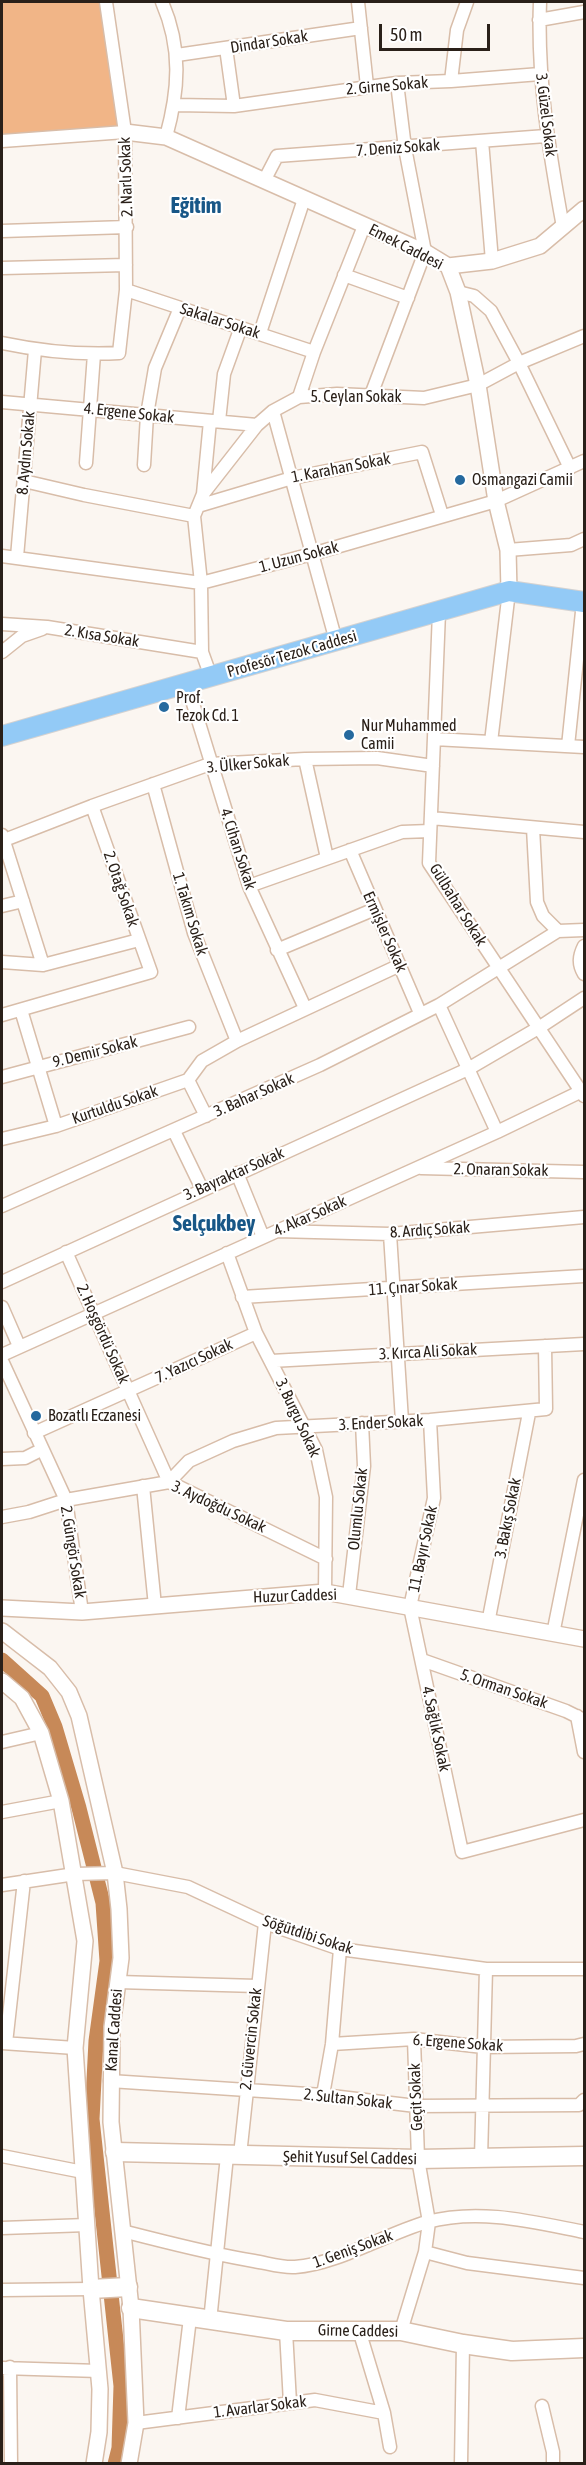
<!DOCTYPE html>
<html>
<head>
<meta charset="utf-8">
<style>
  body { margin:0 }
  #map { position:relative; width:586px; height:2465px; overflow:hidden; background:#fbf6f1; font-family:"Asap Condensed",sans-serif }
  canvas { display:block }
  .frame { position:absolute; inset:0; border:3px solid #2a2019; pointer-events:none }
  .scale { position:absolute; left:379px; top:24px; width:111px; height:27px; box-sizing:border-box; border:3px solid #2a2019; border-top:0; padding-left:8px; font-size:18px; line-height:21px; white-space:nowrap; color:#2a2019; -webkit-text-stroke:4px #fff; paint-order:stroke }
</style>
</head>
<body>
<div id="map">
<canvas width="586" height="2465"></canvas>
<div class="frame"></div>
<div class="scale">50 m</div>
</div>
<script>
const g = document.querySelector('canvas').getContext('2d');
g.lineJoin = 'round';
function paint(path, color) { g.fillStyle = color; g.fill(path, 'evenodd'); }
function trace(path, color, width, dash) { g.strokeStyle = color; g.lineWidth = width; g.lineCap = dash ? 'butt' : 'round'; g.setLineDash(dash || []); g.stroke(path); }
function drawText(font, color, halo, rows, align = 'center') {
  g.font = font + ' "Asap Condensed",sans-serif'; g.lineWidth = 4.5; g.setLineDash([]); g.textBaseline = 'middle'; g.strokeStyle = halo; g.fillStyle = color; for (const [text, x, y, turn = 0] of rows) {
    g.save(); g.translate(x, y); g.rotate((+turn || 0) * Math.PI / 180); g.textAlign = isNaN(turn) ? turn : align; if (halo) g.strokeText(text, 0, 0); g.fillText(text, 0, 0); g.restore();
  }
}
paint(new Path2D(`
  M2 2H101L118 127 2 135Z`), '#f1b587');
trace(new Path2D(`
  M2 1660 42 1696 55 1727 79 1808 103 1903 107 1961 96 2041 92 2119 121 2386 119 2448 115 2464`), '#c78958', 15);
const minor = new Path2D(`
  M162 2C182 48 179 90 166 137
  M358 2 367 86
  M540 2C537 78 549 151 563 227
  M539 20 584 12
  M226 48 234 106
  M177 55 361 28
  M451 81 457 30 467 2
  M175 105 234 106 397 83 451 81 540 74
  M2 141 125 132
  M482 141 492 261
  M264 181 277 156 546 136
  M2 231 127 227
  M2 268 126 265
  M344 275 408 298
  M126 290 314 352
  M458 292 474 296 491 311 519 363 570 468
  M260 333 304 199
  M2 343C40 351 79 355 119 353L126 290 125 132 106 2
  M371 395 425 252 405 148 397 83
  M299 397 314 352 364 226
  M2 402 257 425
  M273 411 336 641
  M219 421 224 374 241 327
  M86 463 94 354
  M144 465 147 415 155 368 180 308
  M24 481 84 495 194 516
  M203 494 210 421
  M198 506 292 478 422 452 442 515
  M508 550 571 545 584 539
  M2 556 201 583 312 554 496 501 584 461
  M17 557 35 350
  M439 612 429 863 584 1096
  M2 624 47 627 202 652
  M2 652 22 636 42 629
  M211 677 202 652 201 583 194 516 203 494 257 425 273 411 299 397 337 394 424 398 478 385 519 363 584 336
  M187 684 249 886 305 1008
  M434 739 584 747
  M491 742 509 591
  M568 746 583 602
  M305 759 327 858
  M153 784 194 933 237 1041
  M431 818 584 832
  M533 828 537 902 543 916 558 931 584 930
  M2 835 43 965
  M2 841 92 806 210 764 305 759 377 758 433 766
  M350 850 420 1013
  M249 886 402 832 430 831
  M2 906 23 901
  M584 946C579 956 578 964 584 974
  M277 950 375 909
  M2 962 43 965 139 940
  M439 1005 497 1132
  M21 1010 56 1126
  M2 1015 151 972 92 806
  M2 1077 189 1027
  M188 1080 202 1061 237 1041 400 965
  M174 1131 202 1189
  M2 1139 56 1126 188 1080 206 1116
  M421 1168 584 1172
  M237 1173 263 1237
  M2 1206 320 1065 439 1005 558 931
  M277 1231 390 1234 584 1217
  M390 1234 402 1421
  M66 1252 169 1482 189 1461 233 1441 276 1428 430 1420 546 1409 545 1346
  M227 1253 256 1333 316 1450 326 1497 325 1592
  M2 1282 468 1069 540 1027 584 998
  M242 1297 584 1276
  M2 1307 19 1346
  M2 1355 497 1132 584 1090
  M2 1361 66 1500 82 1612
  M271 1361 584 1344
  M430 1420 434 1498 410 1607 462 1852 584 1820
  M34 1433 256 1333
  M2 1459 25 1458 41 1450
  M143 1486 155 1606
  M2 1517 29 1512 66 1500 169 1482 326 1559
  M349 1595 364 1466 362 1423
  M488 1623 529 1413
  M553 1634 584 1480
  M422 1660 566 1711 584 1720
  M577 1716 584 1752
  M2 1742 41 1733
  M2 1812 61 1801
  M2 1885 75 1874 115 1873 188 1887 265 1923 340 1949 486 1969H584
  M118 1982 257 1986
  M2 2043 75 2048
  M6 2043 24 1881
  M332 2044 414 2039 483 2047 576 2046 584 2044
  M110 2081 323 2095 416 2106 579 2105 584 2100
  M323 2095 332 2044 340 1949
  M240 2155 265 1923
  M2 2156 83 2172
  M481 2158 486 1969
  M2 2228 87 2225
  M122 2231C166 2242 210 2254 254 2261 267 2263 282 2268 295 2267 338 2264 385 2234 427 2222 480 2208 533 2222 584 2232
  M425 2252 467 2263 584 2278
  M2 2290 91 2289
  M210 2321 227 2156
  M359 2330 384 2413 390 2447
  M286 2331 290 2403
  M401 2331 425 2252 429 2222 418 2159 414 2039
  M10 2367 11 2464
  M2 2368 99 2371
  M542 2406 553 2452V2464
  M178 2418 190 2318
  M136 2423 315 2400 384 2413
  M461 2464 463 2344`);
const tertiary = new Path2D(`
  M125 132 166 137 425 252 448 266 458 292 478 385 496 501 508 550 509 591
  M448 266 492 261 540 246 584 209
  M2 1608 82 1612 325 1592 584 1639
  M2 1631 50 1668 69 1692 79 1716 115 1873 119 1909 121 1958 112 2027 111 2122 131 2308 136 2423 129 2464
  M2 1681 22 1698 41 1733 61 1801 85 1941 75 2048 91 2289 100 2389 99 2432 94 2464`);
const secondary = new Path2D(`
  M115 2152 418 2159 584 2156
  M91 2289 128 2287
  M131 2308 286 2331H401L463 2344 512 2351 584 2348`);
const primary = new Path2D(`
  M2 736 509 591 584 602`);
trace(minor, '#d8bda9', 15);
trace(tertiary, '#d8bda9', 18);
trace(secondary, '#d8bda9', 21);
trace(primary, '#d4d2d1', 22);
trace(minor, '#fff', 12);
trace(tertiary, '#fff', 15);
trace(secondary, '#fff', 18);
trace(primary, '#93caf6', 20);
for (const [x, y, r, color] of [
  [460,480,6,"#25699e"],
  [164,707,6,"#25699e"],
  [349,735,6,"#25699e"],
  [36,1416,6,"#25699e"]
]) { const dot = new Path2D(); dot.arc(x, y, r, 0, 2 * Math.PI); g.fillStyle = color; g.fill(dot); trace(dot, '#fff', 2); }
drawText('16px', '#2a2019', '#fff', [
  ["Dindar Sokak",269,42,-9],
  ["2. Girne Sokak",387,86,-5],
  ["3. Güzel Sokak",546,115,83],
  ["7. Deniz Sokak",398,148,-4],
  ["2. Narlı Sokak",126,177,-92],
  ["Emek Caddesi",406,247,27],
  ["Sakalar Sokak",220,321,18],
  ["5. Ceylan Sokak",356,397],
  ["4. Ergene Sokak",129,413,6],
  ["8. Aydın Sokak",26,453,-85],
  ["1. Karahan Sokak",341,468,-11],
  ["1. Uzun Sokak",299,557,-15],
  ["2. Kısa Sokak",102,636,9],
  ["Profesör Tezok Caddesi",292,654,-16],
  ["3. Ülker Sokak",248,764,-5],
  ["4. Cihan Sokak",238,849,72],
  ["2. Otağ Sokak",121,889,71],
  ["Gülbahar Sokak",458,905,58],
  ["1. Takım Sokak",190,914,73],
  ["Ermişler Sokak",385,932,66],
  ["9. Demir Sokak",95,1052,-14],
  ["3. Bahar Sokak",254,1095,-24],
  ["Kurtuldu Sokak",115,1105,-19],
  ["2. Onaran Sokak",501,1170,1],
  ["3. Bayraktar Sokak",234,1174,-24],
  ["4. Akar Sokak",310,1216,-24],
  ["8. Ardıç Sokak",430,1230,-4],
  ["11. Çınar Sokak",413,1287,-4],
  ["2. Hoşgördü Sokak",103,1334,66],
  ["3. Kırca Ali Sokak",428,1352,-3],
  ["7. Yazıcı Sokak",194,1361,-25],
  ["3. Burgu Sokak",298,1418,65],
  ["3. Ender Sokak",381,1423,-3],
  ["3. Aydoğdu Sokak",219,1507,25],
  ["Olumlu Sokak",358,1509,-84],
  ["3. Bakış Sokak",508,1518,-79],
  ["11. Bayır Sokak",423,1549,-78],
  ["2. Güngör Sokak",73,1552,81],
  ["Huzur Caddesi",295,1596,-2],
  ["5. Orman Sokak",504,1689,19],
  ["4. Sağlık Sokak",436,1729,78],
  ["Söğütdibi Sokak",308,1935,18],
  ["Kanal Caddesi",114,2030,-86],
  ["2. Güvercin Sokak",251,2039,-84],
  ["6. Ergene Sokak",458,2043,4],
  ["Geçit Sokak",416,2097,-92],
  ["2. Sultan Sokak",348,2099,6],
  ["Şehit Yusuf Sel Caddesi",350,2158,1],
  ["1. Geniş Sokak",353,2249,-20],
  ["Girne Caddesi",358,2331,1],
  ["1. Avarlar Sokak",260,2407,-7]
]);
drawText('16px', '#2a2019', '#fff', [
  ["Osmangazi Camii",472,480],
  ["Prof.",176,698],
  ["Tezok Cd. 1",176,716],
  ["Nur Muhammed",361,726],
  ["Camii",361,744],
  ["Bozatlı Eczanesi",48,1416]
], 'left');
drawText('bold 22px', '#185787', '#fff', [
  ["Eğitim",196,206],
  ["Selçukbey",214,1224]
]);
</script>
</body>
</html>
